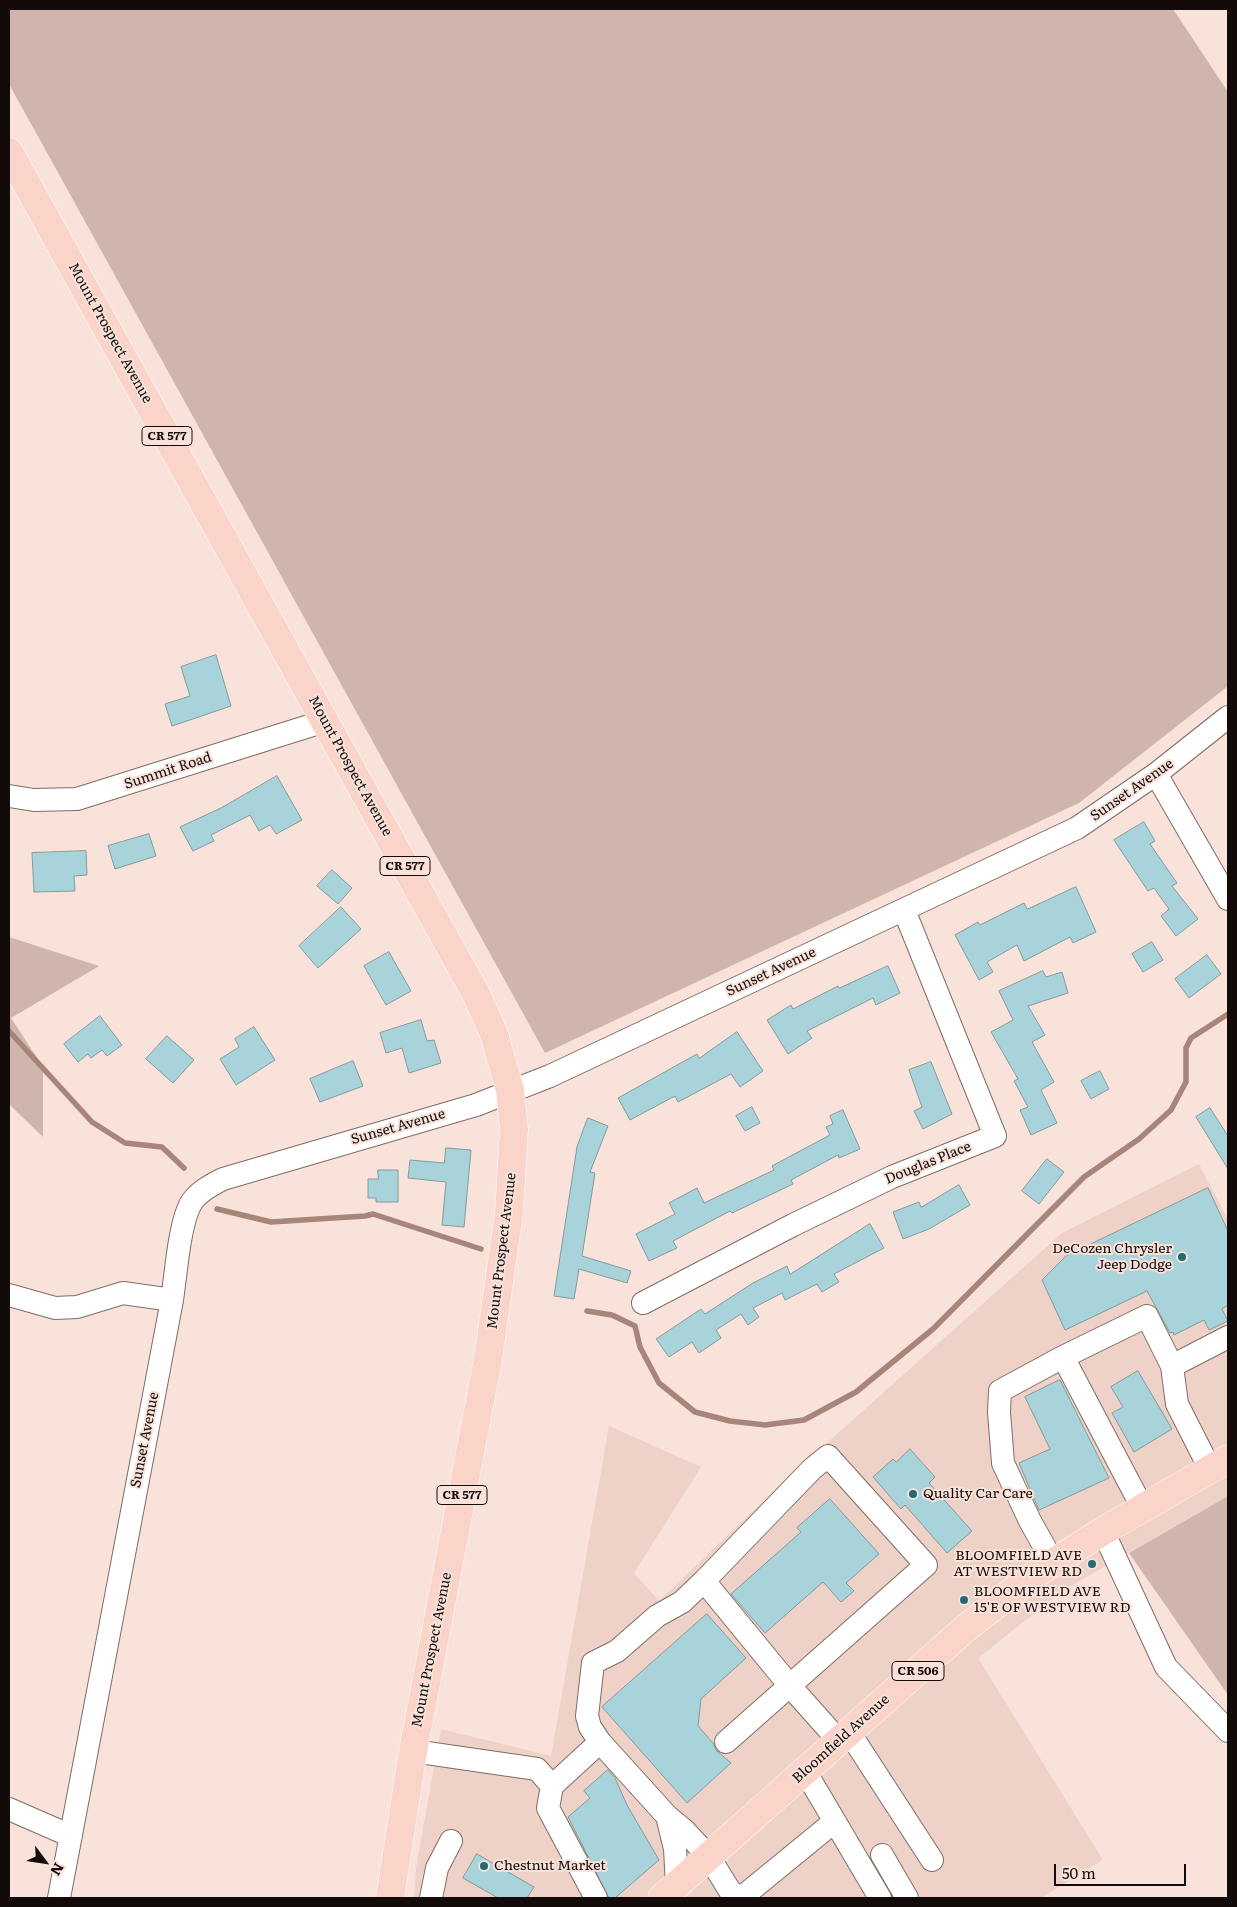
<!DOCTYPE html>
<html>
<head>
<meta charset="utf-8">
<style>
  body { margin:0 }
  #map { position:relative; width:1237px; height:1907px; overflow:hidden; background:#f9e2da; font-family:Literata,serif }
  canvas { display:block }
  .frame { position:absolute; inset:0; border:10px solid #120b09; pointer-events:none }
  .north { position:absolute; left:20px; top:1837px; width:50px; height:50px; -webkit-text-stroke:4px #f9e2da; paint-order:stroke; rotate:121deg; font-size:14px; font-weight:700; line-height:20px; text-align:center; color:#120b09 }
  .north::after { content:''; display:block; margin:auto; width:18px; height:22px; background:#120b09; clip-path:polygon(50% 0,100% 100%,50% 72%,0 100%) }
  .scale { position:absolute; left:1054px; top:1864px; width:132px; height:22px; box-sizing:border-box; border:2px solid #120b09; border-top:0; padding-left:6px; font-size:15px; line-height:18px; white-space:nowrap; color:#120b09; -webkit-text-stroke:4px #f9e2da; paint-order:stroke }
</style>
</head>
<body>
<div id="map">
<canvas width="1237" height="1907"></canvas>
<div class="frame"></div>
<div class="north">N</div>
<div class="scale">50 m</div>
</div>
<script>
const g = document.querySelector('canvas').getContext('2d');
g.lineJoin = 'round';
function paint(path, color) { g.fillStyle = color; g.fill(path, 'evenodd'); }
function trace(path, color, width, dash) { g.strokeStyle = color; g.lineWidth = width; g.lineCap = dash ? 'butt' : 'round'; g.setLineDash(dash || []); g.stroke(path); }
function drawText(font, color, halo, rows, align = 'center') {
  g.font = font + ' Literata,serif'; g.lineWidth = 4; g.setLineDash([]); g.textBaseline = 'middle'; g.strokeStyle = halo; g.fillStyle = color; for (const [text, x, y, turn = 0] of rows) {
    g.save(); g.translate(x, y); g.rotate((+turn || 0) * Math.PI / 180); g.textAlign = isNaN(turn) ? turn : align; if (halo) g.strokeText(text, 0, 0); g.fillText(text, 0, 0); g.restore();
  }
}
paint(new Path2D(`
  M1199 1164 1228 1220V1496L1062 1591 978 1658 1103 1860 1041 1898H414L416 1868 441 1729 551 1756 609 1426 701 1467 634 1573 659 1601 781 1484 1062 1233Z`), '#efd2c7');
paint(new Path2D(`
  M9 9H1173L1228 92V686L1079 803 545 1053 9 84Z
  M9 937 99 966 11 1018 43 1067V1137L9 1104Z
  M1228 1496V1695L1129 1553Z`), '#cfb5ac');
trace(new Path2D(`
  M9 1031 92 1122 125 1143 162 1147 184 1168
  M217 1209 271 1222 365 1216 373 1214 481 1249
  M587 1311 612 1315 635 1326 640 1347 659 1383 695 1412 730 1421 765 1425 804 1420 856 1392 933 1329 1084 1177 1139 1139 1171 1110 1186 1082V1048L1191 1038 1228 1014`), '#a78579', 5.5);
const building = new Path2D(`
  M216 655 231 706 172 726 165 704 190 696 181 667Z
  M277 776 302 820 276 834 270 825 259 831 250 815 211 835 214 841 193 851 180 827 221 808Z
  M1144 822 1155 841 1150 844 1177 883 1172 886 1198 919 1176 936 1161 916 1169 909 1154 888 1148 891 1114 840Z
  M149 834 156 856 115 869 108 846Z
  M86 851 87 875 74 876 75 891 34 892 32 853Z
  M332 870 352 888 338 904 317 886Z
  M1076 887 1096 932 1073 943 1070 937 1024 961 1017 945 987 962 993 972 979 980 955 935 978 922 980 925 1024 903 1027 909Z
  M341 907 361 929 318 968 299 946Z
  M1152 942 1163 960 1143 972 1132 954Z
  M389 952 411 991 386 1005 364 966Z
  M1207 955 1221 974 1189 998 1175 979Z
  M888 966 900 993 876 1005 873 998 807 1031 812 1038 788 1054 767 1020 791 1005 793 1009 838 986 839 988Z
  M1043 971 1046 977 1062 972 1068 993 1028 1006 1045 1035 1032 1042 1054 1082 1041 1090 1057 1123 1031 1135 1020 1110 1028 1107 1014 1081 1018 1079 991 1032 1013 1020 999 991Z
  M100 1016 122 1045 107 1056 102 1050 91 1058 88 1054 78 1062 64 1044Z
  M421 1020 427 1041 434 1040 441 1063 409 1073 402 1048 386 1053 380 1033Z
  M254 1027 275 1060 236 1085 220 1059 239 1047 235 1039Z
  M737 1032 763 1071 740 1087 731 1074 678 1102 675 1096 630 1120 618 1098 697 1054 699 1058Z
  M167 1036 194 1060 173 1083 146 1059Z
  M353 1061 363 1086 320 1102 310 1079Z
  M931 1062 952 1114 923 1129 914 1111 922 1107 909 1070Z
  M1100 1071 1109 1089 1091 1099 1081 1081Z
  M752 1107 760 1123 745 1131 736 1116Z
  M1210 1108 1228 1136V1169L1196 1117Z
  M843 1110 860 1149 839 1158 838 1155 791 1180 793 1184 732 1213 730 1211 673 1241 677 1248 649 1261 636 1234 675 1214 669 1203 697 1188 704 1203 774 1170 772 1166 830 1135 826 1127 833 1124 830 1116Z
  M588 1118 608 1126 590 1172 595 1173 582 1256 631 1271 627 1283 579 1269 574 1299 554 1296 577 1147Z
  M446 1148 471 1150 464 1227 442 1225 446 1182 408 1178 410 1160 444 1163Z
  M1047 1159 1064 1172 1039 1204 1022 1191Z
  M378 1170H398V1202H376V1198H368V1179H378Z
  M959 1185 970 1205 929 1229 903 1239 893 1212 919 1202 921 1207Z
  M1208 1188 1228 1231V1305L1222 1309 1228 1321 1209 1330 1204 1320 1174 1335 1173 1332 1170 1333 1147 1291 1065 1330 1042 1280 1066 1256Z
  M870 1224 884 1248 834 1274 839 1282 822 1292 817 1284 785 1300 782 1293 753 1308 759 1317 748 1325 741 1314 716 1330 721 1338 699 1353 692 1342 669 1357 656 1339 701 1309 705 1314 753 1283 787 1266 790 1274Z
  M1138 1371 1172 1429 1134 1452 1112 1413 1123 1407 1111 1387Z
  M1060 1380 1109 1478 1039 1510 1019 1463 1050 1449 1025 1397Z
  M910 1449 935 1477 929 1483 972 1531 947 1553 905 1505 901 1509 873 1477 893 1459 896 1462Z
  M830 1499 879 1554 846 1583 854 1591 841 1602 823 1582 765 1633 731 1594 801 1532 797 1528Z
  M707 1614 746 1658 701 1699 698 1726 713 1743 717 1751 731 1763 687 1803 602 1707Z
  M608 1770 615 1778 627 1805 659 1860 615 1898H609L568 1817 590 1798 584 1791Z
  M477 1854 534 1887 527 1898H498L463 1878Z`);
paint(building, '#a9d3da');
trace(building, '#829a9d', 1);
const minor = new Path2D(`
  M1156 774 1228 899
  M9 796 34 800 77 799 325 721
  M9 1295 55 1308 77 1307 123 1293 172 1300
  M643 1303 793 1225 892 1177 995 1136 904 910
  M1210 1469 1177 1404 1172 1366 1228 1337
  M1143 1509 1063 1357 1147 1316 1172 1366
  M1103 1531 1166 1667 1228 1731
  M1053 1562 1030 1521 1003 1463 999 1412 1000 1391 1063 1357
  M704 1581 682 1602 657 1616 617 1651 593 1663 587 1716 590 1727 600 1742 667 1816 684 1830 709 1857 730 1891 740 1898
  M849 1732 932 1860
  M726 1742 926 1565 828 1456 812 1469 704 1581 790 1686 839 1741
  M413 1751 537 1769 552 1786 548 1808 596 1898
  M805 1771 880 1898
  M552 1786 600 1742
  M9 1809 71 1836
  M667 1816 675 1849 677 1885
  M882 1855 907 1898
  M59 1898 172 1300C176 1274 179 1227 190 1205 196 1193 211 1185 223 1179L476 1105 550 1076 1077 828 1156 774 1228 717
  M431 1898 437 1868 451 1841
  M741 1898 829 1826 833 1819`);
const major = new Path2D(`
  M9 152 476 994 494 1034 510 1090 514 1129 509 1213 488 1359 413 1751 390 1898
  M662 1898 967 1627 1034 1575 1103 1531 1228 1459`);
trace(minor, '#806c65', 24);
trace(major, '#fff', 29);
trace(minor, '#fff', 22);
trace(major, '#fad4c8', 28);
for (const [x, y, r, color] of [
  [1182,1257,5,"#226b75"],
  [913,1494,5,"#226b75"],
  [1092,1564,5,"#226b75"],
  [964,1600,5,"#226b75"],
  [484,1866,5,"#226b75"]
]) { const dot = new Path2D(); dot.arc(x, y, r, 0, 2 * Math.PI); g.fillStyle = color; g.fill(dot); trace(dot, '#f9e2da', 2); }
for (const [x, y, w] of [
  [167,436,50],
  [405,866,50],
  [462,1495,50],
  [918,1671,52]
]) { const box = new Path2D(); box.roundRect(x - w / 2, y - 9.5, w, 19, 4); g.fillStyle = '#f9e2da'; g.fill(box); trace(box, '#120b09', 1); }
drawText('bold 12px', '#120b09', null, [
  ["CR 577",167,436],
  ["CR 577",405,866],
  ["CR 577",462,1495],
  ["CR 506",918,1671]
]);
drawText('14px', '#120b09', '#f9e2da', [
  ["Mount Prospect Avenue",110,333,61],
  ["Mount Prospect Avenue",350,766,61],
  ["Summit Road",168,771,-18],
  ["Sunset Avenue",1132,790,-35],
  ["Sunset Avenue",771,972,-25],
  ["Sunset Avenue",398,1127,-16],
  ["Douglas Place",928,1163,-22],
  ["Mount Prospect Avenue",502,1251,-83],
  ["Sunset Avenue",145,1440,-79],
  ["Mount Prospect Avenue",432,1650,-79],
  ["Bloomfield Avenue",841,1739,-42]
]);
drawText('14px', '#120b09', '#f9e2da', [
  ["DeCozen Chrysler",1172,1249,"right"],
  ["Jeep Dodge",1172,1265,"right"],
  ["Quality Car Care",923,1494],
  ["BLOOMFIELD AVE",1082,1556,"right"],
  ["AT WESTVIEW RD",1082,1572,"right"],
  ["BLOOMFIELD AVE",974,1592],
  ["15'E OF WESTVIEW RD",974,1608],
  ["Chestnut Market",494,1866]
], 'left');
</script>
</body>
</html>
